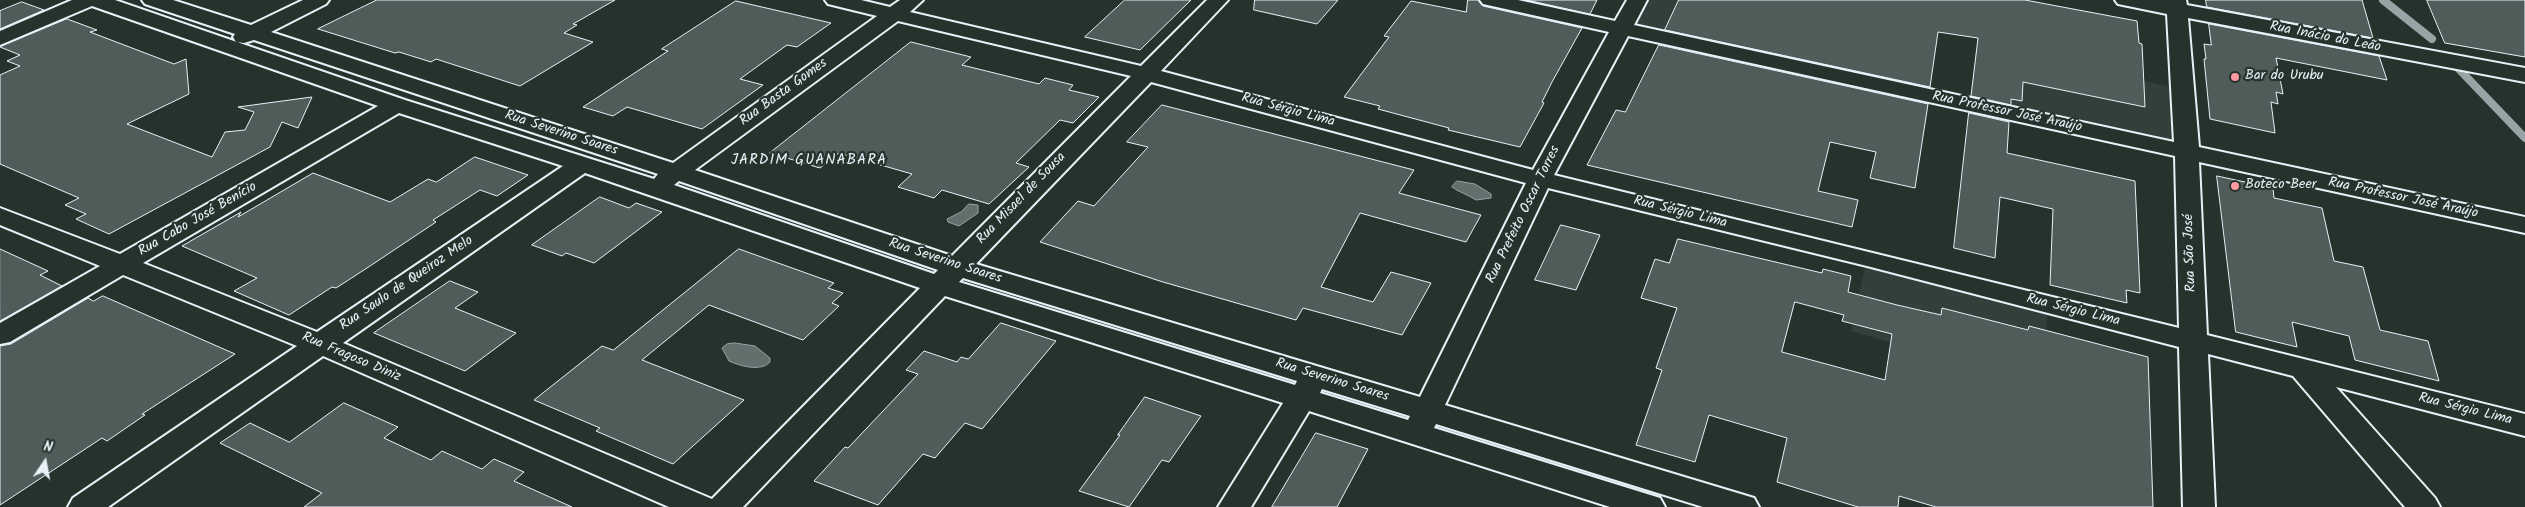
<!DOCTYPE html>
<html>
<head>
<meta charset="utf-8">
<style>
  body { margin:0 }
  #map { position:relative; width:2525px; height:507px; overflow:hidden; background:#26332d; font-family:Kalam,sans-serif }
  canvas { display:block }
  .north { position:absolute; left:20px; top:437px; width:50px; height:50px; -webkit-text-stroke:4px #26332d; paint-order:stroke; rotate:12deg; font-size:14px; font-weight:700; line-height:20px; text-align:center; color:#e8f1f8 }
  .north::after { content:''; display:block; margin:auto; width:18px; height:22px; background:#e8f1f8; clip-path:polygon(50% 0,100% 100%,50% 72%,0 100%) }
</style>
</head>
<body>
<div id="map">
<canvas width="2525" height="507"></canvas>
<div class="north">N</div>
</div>
<script>
const g = document.querySelector('canvas').getContext('2d');
g.lineJoin = 'round';
function paint(path, color) { g.fillStyle = color; g.fill(path, 'evenodd'); }
function trace(path, color, width, dash) { g.strokeStyle = color; g.lineWidth = width; g.lineCap = dash ? 'butt' : 'round'; g.setLineDash(dash || []); g.stroke(path); }
function drawText(font, color, halo, rows, align = 'center') {
  g.font = font + ' Kalam,sans-serif'; g.lineWidth = 4.5; g.setLineDash([]); g.textBaseline = 'middle'; g.strokeStyle = halo; g.fillStyle = color; for (const [text, x, y, turn = 0] of rows) {
    g.save(); g.translate(x, y); g.rotate((+turn || 0) * Math.PI / 180); g.textAlign = isNaN(turn) ? turn : align; if (halo) g.strokeText(text, 0, 0); g.fillText(text, 0, 0); g.restore();
  }
}
paint(new Path2D(`
  M1633 0H1700L1728 6 1712 49 1618 28Z
  M2012 55 2183 89 2187 152 2010 114Z
  M1867 258 2048 304 2043 387 1851 331Z`), '#333f3a');
const water = new Path2D(`
  M1457 181 1475 184 1491 194V198L1476 200C1469 195 1458 192 1452 187Z
  M969 204 978 205V213L959 226 948 222 947 219 961 212Z
  M735 343 755 346 770 358V362C761 372 740 366 729 361L722 348 727 344Z`);
paint(water, '#636f6d');
trace(water, '#98a3a5', 1);
trace(new Path2D(`
  M2383 0 2432 39
  M2456 66 2525 138`), '#98a3a5', 8);
const building = new Path2D(`
  M377 0H615L573 24 577 25 564 33 593 42 520 86 436 59 431 62 399 52 395 53 318 29Z
  M1125 0H1191L1140 50 1085 37Z
  M1255 0H1338L1317 24 1254 10Z
  M1468 0H1478L1483 6 1582 28 1552 82 1542 102 1544 103 1520 147 1448 130 1449 128 1378 109 1380 106 1344 97 1389 37 1384 36 1411 1 1466 12Z
  M1527 0H1597L1590 14Z
  M1679 0H2025L2137 21 2139 43 2142 44 2145 107 2023 82 2022 101 2011 99V105L1971 96 1978 38 1938 32 1930 87 1665 30Z
  M2206 0H2362L2373 38 2207 7Z
  M2427 0H2525V57L2445 43Z
  M736 1 831 23 797 47 787 45 740 79 763 85 702 129 627 107 613 116 583 107 668 51 662 49Z
  M22 2 44 10 0 29V11Z
  M67 19 97 30 90 32 174 64 186 59 189 94 127 124 212 157 225 132 245 130 254 112 238 107 312 97 298 128 282 122 270 147 109 234 76 219 86 214 65 205 79 198 0 164V75L20 66 7 61 20 55 0 47Z
  M2209 24 2379 56 2387 80 2276 58 2283 94 2276 92 2278 104 2271 102 2275 133 2210 119 2204 59H2206L2204 44 2211 45Z
  M911 42 971 57 962 65 1039 84 1045 78 1073 85 1069 90 1099 97 1073 123 1060 120 1016 163 1029 167 989 204 942 190 934 198 898 187 912 174 839 153 820 168 770 153Z
  M1659 45 1928 104 1915 188 1870 178 1876 152 1830 142 1818 191 1858 200 1852 227 1587 165 1616 110 1625 112Z
  M1162 105 1414 170 1399 193 1481 215 1466 242 1360 213 1321 287 1373 302 1391 272 1431 283 1402 335 1303 308 1296 320 1163 282 1040 242 1078 201 1094 206 1148 147 1127 142Z
  M1969 113 2009 122 2007 153 2135 181 2140 293 2126 290 2127 303 2050 285 2053 209 2000 197 1995 258 1954 248Z
  M475 157 528 175 497 196 480 190 433 220 436 222 367 268 336 288 332 287 289 315 234 291 257 278 182 246 241 212 238 217 313 173 390 202 428 179 436 182Z
  M2217 176 2273 188 2274 198 2322 208 2334 261 2363 267 2380 330 2428 341 2439 381 2355 360 2349 336 2292 322 2297 347 2236 332Z
  M600 197 629 208 636 203 662 212 594 263 566 253 562 256 532 245Z
  M1561 225 1600 235 1576 290 1535 280Z
  M1678 239 1822 273 1823 269 1851 276 1848 292 1897 305 1941 315 1942 308 2028 330 2029 326 2148 357 2153 507H1936L1899 496 1898 507H1858L1777 482 1787 438 1709 415 1695 462 1636 445 1662 370 1656 368 1677 308 1641 298 1655 259 1669 263ZM1795 302 1844 315 1842 321 1892 334 1885 380 1782 352Z
  M0 249 48 271 40 275 62 286 0 321Z
  M739 249 834 283 828 288 843 293 832 303 839 306 803 340 709 305 642 360 744 400 673 464 596 431 600 428 534 400 602 346 613 350Z
  M450 281 478 292 455 308 516 333 465 371 374 333Z
  M103 296 235 354 142 414 145 415 107 441 102 438 0 505V346L11 344 88 298 93 301Z
  M1001 323 1056 341 982 429 965 423 935 458 923 454 878 505 814 481 845 447 848 448 918 374 906 370 924 351 957 362 961 357 968 359Z
  M1145 397 1201 416 1169 462 1162 460 1129 507 1079 491 1120 435H1118Z
  M344 403 398 427 384 438 431 460 442 451 482 469 494 459 524 472 514 481 572 507H304L322 493 220 443 250 423 289 442Z
  M1316 433 1368 449 1337 507H1272Z`);
paint(building, '#505c59');
trace(building, '#e8f1f8', 1);
const street = new Path2D(`
  M72 0H115L405 100 654 179 658 174 254 40 244 43 236 42 233 37 235 34 145 4 142 0H173L251 25 303 0H329L326 4 271 32 673 163 877 16 828 4 825 0H861L890 7 900 0H923L910 12 1141 66 1207 0H1228L1161 71 1533 170 1609 32 1483 4 1480 0H1518L1615 21 1627 0H1647L1634 25 2174 142 2167 14 2118 4 2115 0H2186L2187 5 2525 68V82L2188 18 2199 147 2525 217V233L2199 162 2207 335 2525 414V436L2336 387 2435 498 2440 507H2405L2293 376 2208 354 2215 507H2183L2179 347 1867 266 1548 188 1445 405 1754 498 1759 507H1703L1436 424 1434 428 1660 498 1665 507H1610L1309 411 1251 507H1218L1283 403 945 296 743 507H669L323 356 108 507H68L73 498 297 346 123 275 10 342 0 344V323L100 266 0 225V208L120 254 378 106 92 6 0 45V31ZM898 21 1131 76 952 256 695 170ZM1628 36 2175 156 2179 328 1554 175ZM1151 82 1526 183 1420 397 976 264ZM399 113 563 166 317 332 143 263ZM585 173 920 288 712 499 343 343ZM679 181 938 270 934 274 674 185ZM963 278 1297 381 1295 385 959 282ZM1322 389 1410 416 1408 420 1320 393Z`);
trace(street, '#e8f1f8', 4);
paint(street, '#26332d');
for (const [x, y, r, color] of [
  [2235,77,5,"#ff9aa2"],
  [2235,186,5,"#ff9aa2"]
]) { const dot = new Path2D(); dot.arc(x, y, r, 0, 2 * Math.PI); g.fillStyle = color; g.fill(dot); trace(dot, '#26332d', 2); }
drawText('14px', '#e8f1f8', '#26332d', [
  ["Rua Inácio do Leão",2325,38,11],
  ["Rua Basta Gomes",784,93,-36],
  ["Rua Sérgio Lima",1288,111,15],
  ["Rua Professor José Araújo",2007,113,12],
  ["Rua Severino Soares",561,134,18],
  ["Rua Misael de Sousa",1022,199,-46],
  ["Rua Professor José Araújo",2403,199,12],
  ["Rua Sérgio Lima",1680,213,14],
  ["Rua Prefeito Oscar Torres",1524,215,-64],
  ["Rua Cabo José Benício",198,220,-30],
  ["Rua São José",2191,253,-92],
  ["Rua Severino Soares",945,262,18],
  ["Rua Saulo de Queiroz Melo",407,284,-34],
  ["Rua Sérgio Lima",2073,311,14],
  ["Rua Fragoso Diniz",351,358,23],
  ["Rua Severino Soares",1332,381,17],
  ["Rua Sérgio Lima",2465,410,14]
]);
drawText('14px', '#e8f1f8', '#26332d', [
  ["Bar do Urubu",2245,77],
  ["Boteco Beer",2245,186]
], 'left');
g.letterSpacing = '1px';
drawText('15px', '#e8f1f8', '#26332d', [
  ["JARDIM GUANABARA",809,161]
]);
g.letterSpacing = '0px';
</script>
</body>
</html>
